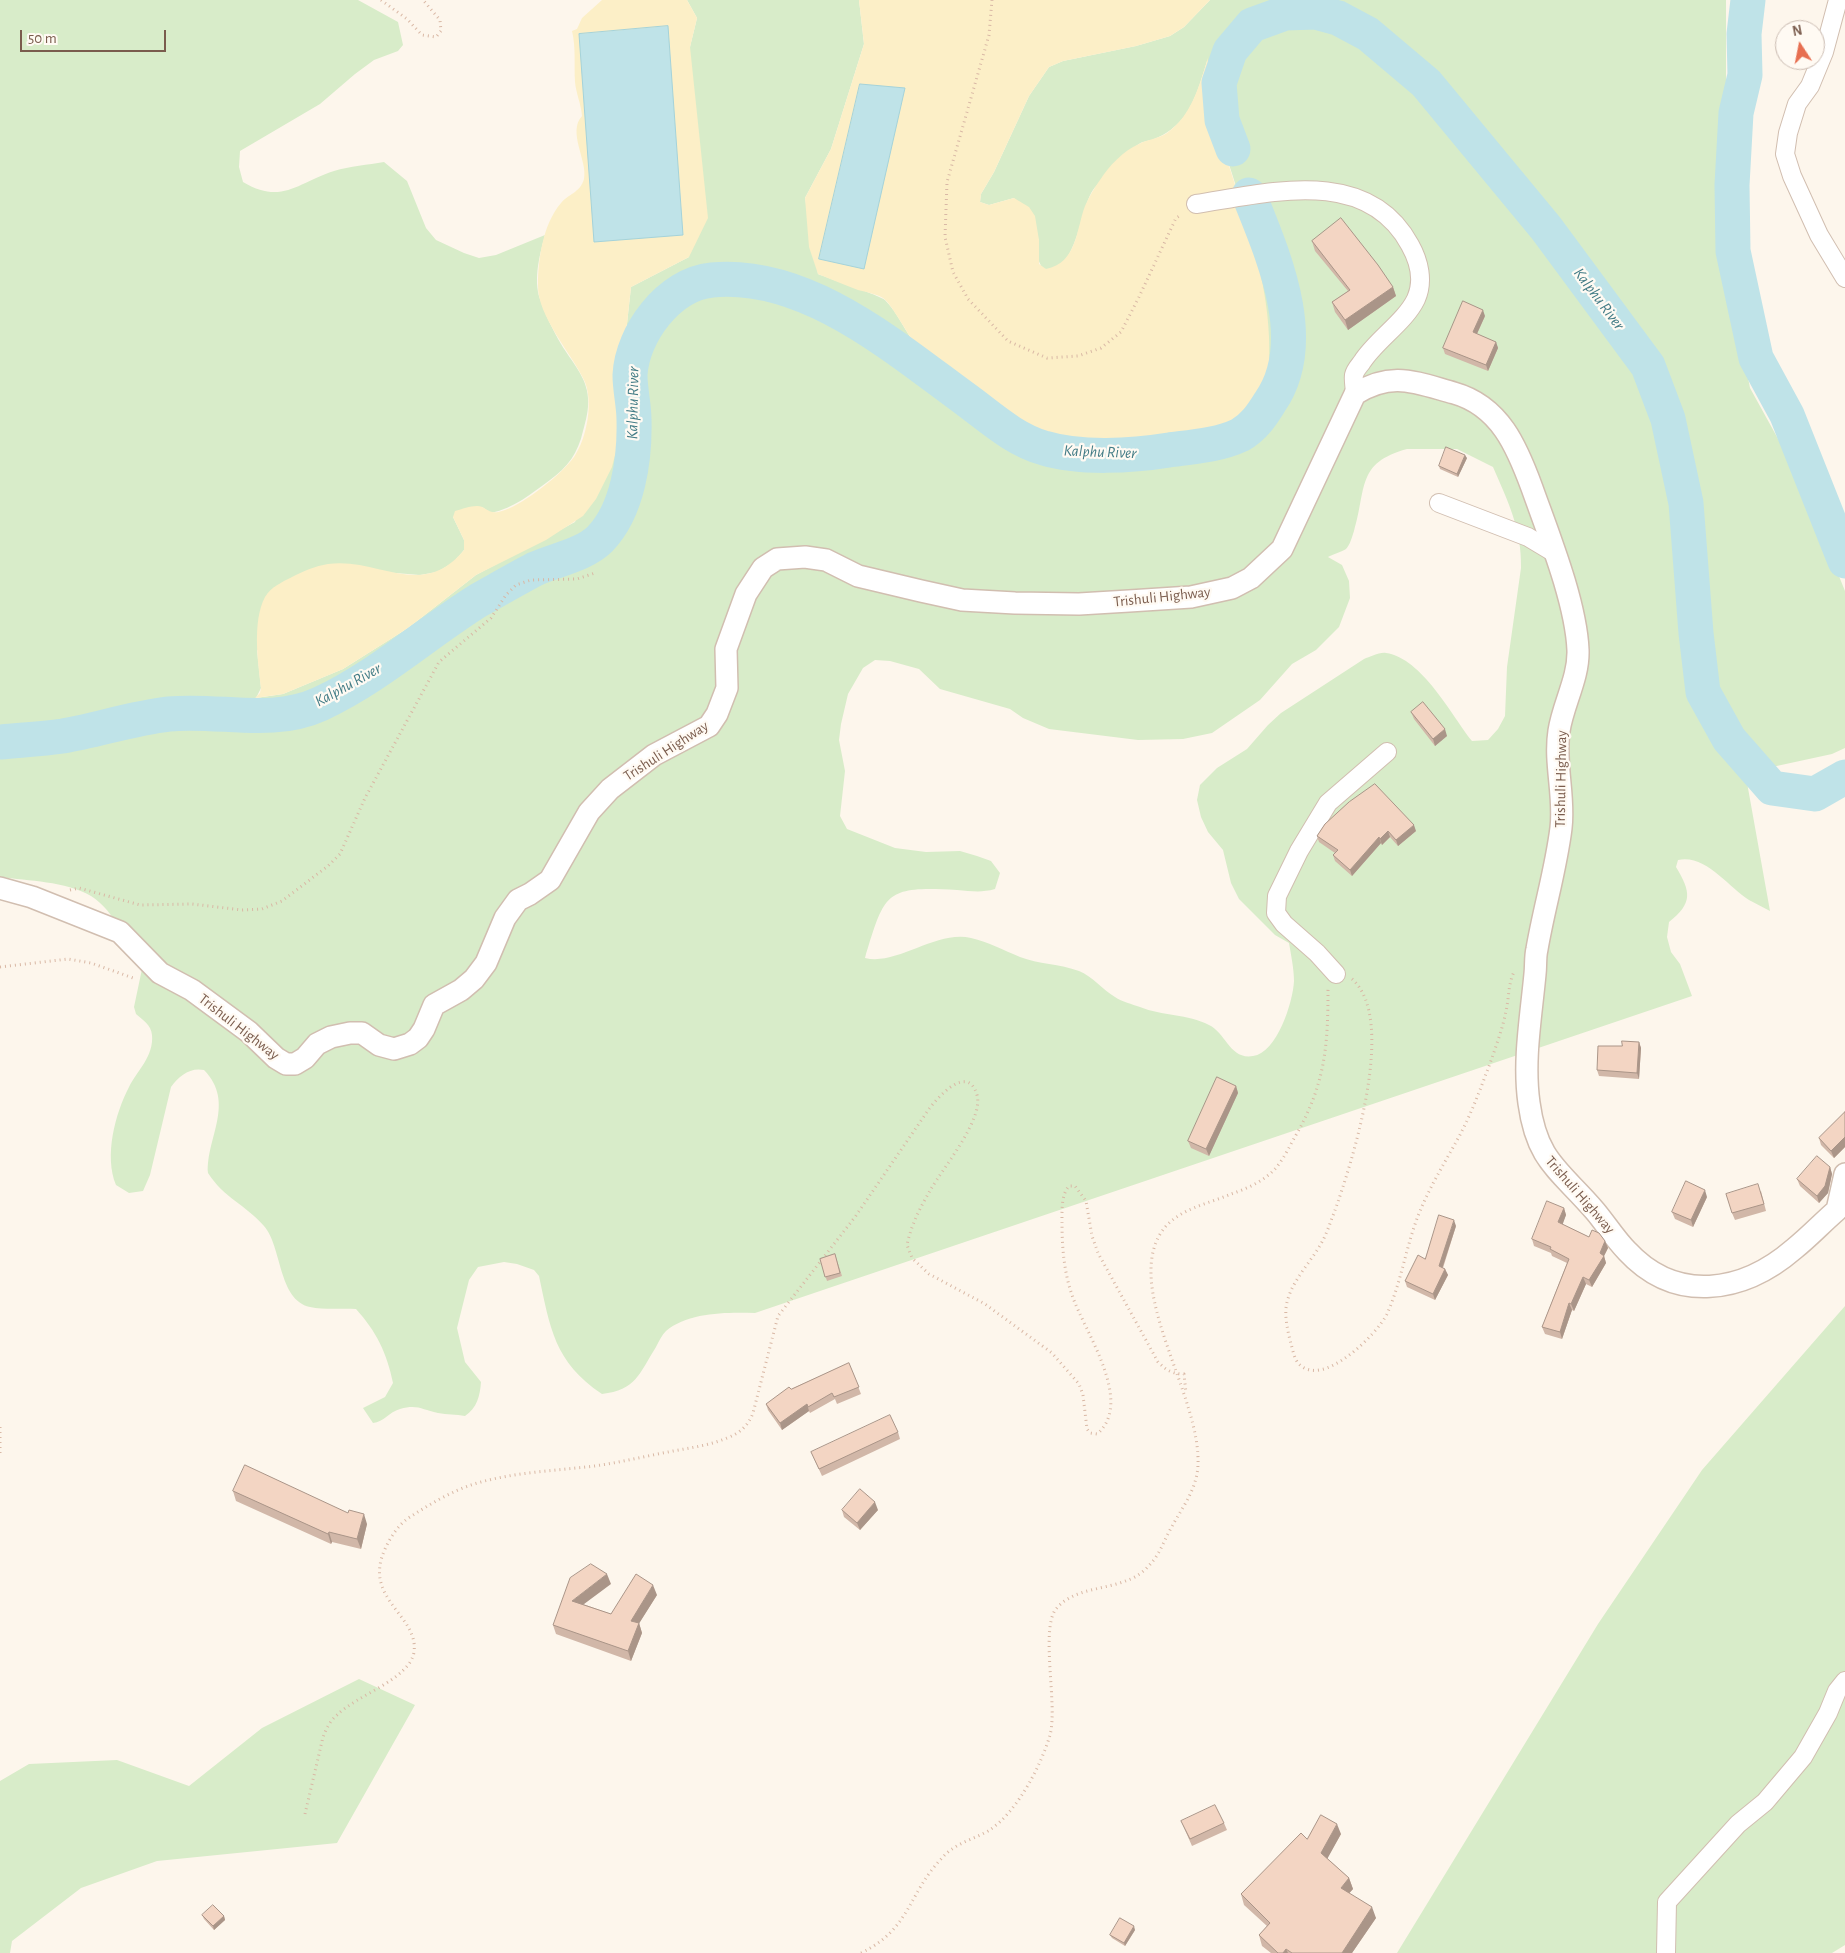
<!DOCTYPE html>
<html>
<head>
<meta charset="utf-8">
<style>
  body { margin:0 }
  #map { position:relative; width:1845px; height:1953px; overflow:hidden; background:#fdf6ec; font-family:"Alegreya Sans",sans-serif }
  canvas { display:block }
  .north { position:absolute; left:1775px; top:20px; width:50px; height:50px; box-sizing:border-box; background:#fffaf3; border:1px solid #cabbb1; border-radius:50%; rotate:349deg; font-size:14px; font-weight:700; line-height:20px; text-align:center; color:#7a5c4d }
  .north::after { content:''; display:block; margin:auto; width:18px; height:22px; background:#e76f51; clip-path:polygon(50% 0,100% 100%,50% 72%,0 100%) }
  .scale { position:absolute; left:20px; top:30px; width:146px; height:22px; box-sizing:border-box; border:2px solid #7a5c4d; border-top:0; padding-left:6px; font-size:15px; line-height:18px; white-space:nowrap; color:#7a5c4d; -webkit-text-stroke:4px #fffaf3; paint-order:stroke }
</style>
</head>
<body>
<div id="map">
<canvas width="1845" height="1953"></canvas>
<div class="north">N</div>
<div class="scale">50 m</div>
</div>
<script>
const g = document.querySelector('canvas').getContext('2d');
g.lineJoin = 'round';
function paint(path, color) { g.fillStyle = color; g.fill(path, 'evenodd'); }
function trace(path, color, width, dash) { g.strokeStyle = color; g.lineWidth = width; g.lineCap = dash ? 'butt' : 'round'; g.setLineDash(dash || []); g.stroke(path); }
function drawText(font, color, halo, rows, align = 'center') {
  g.font = font + ' "Alegreya Sans",sans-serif'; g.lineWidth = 4.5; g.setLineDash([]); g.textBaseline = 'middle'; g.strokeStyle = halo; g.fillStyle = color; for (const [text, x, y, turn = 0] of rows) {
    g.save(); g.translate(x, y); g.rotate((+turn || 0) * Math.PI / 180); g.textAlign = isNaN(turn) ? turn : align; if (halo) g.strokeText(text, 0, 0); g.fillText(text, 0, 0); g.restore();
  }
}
paint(new Path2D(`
  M0 0H358L398 22 403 45 398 51 374 60 355 74 320 104 240 151 239 167 243 182C282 205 297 183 334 171 350 166 368 165 384 162L407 181 426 228 436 240 464 253 479 258 496 255 545 235C540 254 533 279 540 299 545 314 553 330 561 344 571 361 587 377 588 398 589 409 586 420 583 431 578 453 568 467 550 480 531 494 514 508 491 513L482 507 453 517 464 540V550L454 562 437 572 420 575 383 572 257 650 261 688 256 698 283 694 343 669 408 628 476 575 575 522 622 411 621 378 631 287 689 257 690 47 697 18 687 0H859L864 44 831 149 805 198 818 274C828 278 881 296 885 300 898 313 906 333 917 347 961 402 1027 430 1094 444L1251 233 1216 124 1207 61C1201 80 1196 100 1184 117 1177 126 1165 135 1154 139 1149 141 1143 141 1139 144 1130 149 1100 181 1093 190 1080 208 1076 280 1042 268L1037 257 1039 240 1014 198 989 205 980 202 981 194 994 172 1029 96 1049 67 1063 61 1136 46 1170 36 1184 27 1210 0H1726V263L1750 388 1798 475 1845 591V748L1832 754 1772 767 1741 749 1770 911C1763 907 1756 904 1749 900 1728 887 1706 854 1678 860L1676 867C1691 892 1693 903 1669 922L1667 937 1671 952 1680 964 1692 996 755 1313C728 1312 688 1312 666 1331 662 1335 659 1341 656 1347 639 1374 636 1390 602 1394 554 1362 550 1327 539 1276L534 1270 517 1264 504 1262 478 1267 469 1280 457 1328 465 1362 481 1382C480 1396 477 1408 465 1416 456 1414 447 1415 438 1413 422 1410 418 1404 400 1409 389 1412 384 1422 373 1423L363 1408 385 1397 393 1383C387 1353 376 1331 356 1309 342 1308 324 1310 310 1307 278 1300 282 1246 264 1226 246 1205 224 1198 208 1173 206 1138 236 1103 204 1070 190 1067 179 1076 171 1087L150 1175 143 1191 129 1193 116 1185C104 1156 115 1114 129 1087 137 1071 154 1056 152 1035 151 1025 143 1020 136 1014L134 1007 142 969C128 945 115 911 91 896 65 881 29 881 0 877ZM1407 449H1457L1493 467C1508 502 1522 529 1521 568L1507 667 1505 716 1498 729 1488 740 1472 741C1452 716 1422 658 1386 653 1379 652 1370 657 1364 659L1281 713 1268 725 1247 749 1217 768 1200 785 1197 800 1201 817 1208 832 1223 850 1231 883 1239 899 1275 935 1289 943C1291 955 1294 969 1294 981 1293 1002 1277 1053 1253 1056 1230 1060 1226 1033 1209 1025 1188 1014 1162 1016 1140 1007 1132 1004 1122 1002 1115 997 1103 990 1092 976 1079 971 1060 964 1038 964 1020 957 1003 950 989 942 971 938 936 930 897 966 865 958 885 892 885 886 957 890 971 891 981 893 995 889L1000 873 991 861 977 856 960 851 926 852 895 848 847 829 840 816 845 771 839 740 841 724 848 694 863 668 875 660 890 661 919 669 940 689 1010 709 1023 718 1049 729 1138 740 1183 739 1212 733 1260 700 1292 664 1316 650 1339 627 1350 598 1349 581 1342 565 1328 557C1333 554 1342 552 1346 549 1350 545 1352 537 1354 531 1367 488 1356 463 1407 449Z
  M1845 1306V1945L1832 1953H1397L1598 1624 1702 1470Z
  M359 1679 415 1705 337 1843 157 1861 81 1888 12 1941 10 1953H0V1781L29 1764 117 1760 189 1786 262 1728Z`), '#d8ecc9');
paint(new Path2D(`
  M602 0H687L697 18 690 47 708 218 689 257 631 287 621 378V432L612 467 596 499 583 516 546 540 476 575 408 628 343 669 283 694 255 698 260 693 261 688C258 662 252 622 265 597 271 587 282 582 292 577 304 571 315 566 328 564 379 557 422 601 464 550V540L453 517 455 511C462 509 470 506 477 506 488 506 487 517 505 510 525 503 562 474 574 457 587 438 594 401 584 380 572 354 537 316 538 285 538 259 543 224 561 203 568 194 580 193 584 179 588 161 567 132 582 116 581 104 576 93 575 82 574 64 576 48 572 31L577 29 582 18Z
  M859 0H1210L1184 27 1170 36 1136 46 1063 61 1049 67 1029 96 994 172 981 194 980 202 989 205 1014 198 1029 207 1035 216 1039 240V264L1046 269C1077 263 1076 230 1085 206 1089 197 1094 188 1100 180 1109 166 1123 151 1139 144 1148 139 1158 139 1167 133 1192 115 1199 86 1208 58 1206 97 1220 136 1231 172 1248 226 1267 280 1269 337 1271 399 1262 422 1198 433 1164 439 1128 447 1094 444 1045 438 972 406 938 370 931 362 922 354 915 344 908 335 891 303 883 298 876 294 866 292 858 290 844 285 831 279 818 274L809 247 805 198 831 149 864 44Z`), '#fcefc7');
const water = new Path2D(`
  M668 26 683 235 594 242 579 34Z
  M860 84 905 88 864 269 819 259Z`);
paint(water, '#bfe3e8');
trace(water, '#a5d3da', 1);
trace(new Path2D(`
  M1748 0 1744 34 1745 75 1736 113 1732 185 1733 251 1756 358 1787 415 1845 561
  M1233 149 1222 120 1219 83 1230 51 1252 25 1285 13 1316 12 1338 18 1368 34 1426 83 1546 228 1648 366 1668 419 1686 503 1696 633 1703 692 1729 739 1772 788 1815 794 1845 777
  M0 742C21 740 42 739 63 736 98 730 133 718 169 714 220 709 272 726 320 704 378 677 426 633 479 600 497 590 516 579 535 569 555 560 584 555 600 539 628 510 635 459 634 420 634 405 630 390 630 375 632 334 669 284 712 280 807 271 895 348 968 401 991 418 1015 440 1044 448 1080 459 1132 456 1169 450 1192 447 1219 445 1240 435 1254 427 1262 415 1270 402 1312 342 1273 255 1249 195`), '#bfe3e8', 35);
const minor = new Path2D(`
  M1838 0 1824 52 1810 86 1797 104 1788 133 1785 154 1792 176 1819 235 1845 278
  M1196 204C1268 193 1367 165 1410 245 1419 261 1424 281 1416 299 1405 322 1376 340 1362 362 1359 366 1355 370 1354 375 1353 380 1355 388 1355 394
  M1439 503 1528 537 1553 552
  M1336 974 1317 953 1284 924 1276 913 1277 896 1299 851 1328 803 1387 752
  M1666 1953 1667 1902 1738 1824 1765 1802 1803 1757 1828 1713 1837 1691 1845 1681`);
const tertiary = new Path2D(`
  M0 888 32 897 120 932 160 973 192 990 249 1032 276 1058 286 1064H295L305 1058 317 1044 331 1037 350 1033H362L379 1045 394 1049 410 1044 418 1038 424 1029 434 1005 461 990 474 979 486 963 505 918 518 900 530 894 550 880 589 812 610 789 654 755 709 726 717 714 727 688 726 649 746 594 763 568 777 559 805 557 826 560 858 576 921 591 962 600 1015 603 1079 604 1129 601 1191 597 1232 588 1251 578 1282 549 1355 394C1392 371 1414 382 1454 393 1500 406 1517 447 1532 488 1548 533 1576 602 1578 650 1579 678 1563 704 1559 731 1554 763 1565 796 1561 828 1556 869 1544 908 1537 949 1535 957 1536 966 1535 974 1531 1017 1523 1061 1529 1103 1537 1162 1560 1170 1595 1211 1606 1224 1615 1239 1627 1251 1676 1304 1743 1293 1794 1249 1809 1237 1822 1223 1837 1210L1845 1174`);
trace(minor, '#d1beb0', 20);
trace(tertiary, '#d1beb0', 24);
trace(new Path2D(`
  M381 0 407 19 422 35 436 37 441 31 440 20 423 0
  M992 0 989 35 947 182 945 237 953 272 968 299 1008 341 1047 358 1078 356 1101 348 1121 332 1139 297 1176 218 1181 215
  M70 890 79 888 140 905 192 904 242 910 262 909 282 901 328 866 340 854 365 798 439 662 491 618 506 595 516 585 531 580 577 579 595 573
  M0 967 68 959 91 963 136 979
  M1352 979C1398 1019 1352 1163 1334 1213 1330 1223 1327 1233 1322 1242 1310 1264 1289 1283 1286 1308 1285 1320 1288 1332 1291 1344 1293 1350 1294 1359 1299 1364 1323 1389 1377 1334 1387 1314 1401 1283 1406 1247 1418 1216 1430 1185 1448 1158 1463 1129 1474 1107 1483 1082 1492 1058 1497 1043 1503 1027 1506 1011 1509 999 1508 984 1514 972
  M0 1427V1453
  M305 1814 323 1737C326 1729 330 1721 337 1715 357 1695 410 1679 414 1652 419 1615 362 1599 385 1549 391 1536 399 1524 410 1517 430 1504 452 1491 474 1484 510 1473 549 1471 586 1467 614 1464 641 1457 668 1452 688 1448 708 1446 727 1438 740 1433 748 1426 753 1413L778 1316 855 1217 929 1109C938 1097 968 1063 977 1095 984 1119 943 1168 931 1189 921 1206 911 1225 907 1245L912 1258 929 1274 985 1304 1052 1353 1079 1384 1083 1395 1087 1429 1090 1433 1097 1434C1135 1402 1084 1331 1072 1295 1064 1272 1062 1247 1062 1223 1062 1211 1061 1195 1069 1186H1075L1086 1201 1092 1236 1098 1253 1158 1362C1166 1370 1172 1374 1184 1374L1186 1393
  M861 1953C911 1929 908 1893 942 1858 955 1843 972 1840 988 1831 1016 1814 1041 1766 1050 1735 1058 1706 1040 1629 1056 1609 1073 1588 1105 1590 1128 1580 1137 1577 1146 1570 1152 1562 1160 1553 1164 1541 1170 1530 1181 1509 1197 1490 1198 1465 1201 1397 1127 1295 1159 1236 1174 1209 1206 1205 1231 1194 1246 1189 1262 1182 1273 1171 1283 1161 1289 1147 1296 1135 1325 1084 1328 1047 1328 989`), '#d9b8a5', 3, [1, 4]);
trace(minor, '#fff', 18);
trace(tertiary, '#fff', 21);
paint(new Path2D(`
  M1312 241 1393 287 1396 296 1348 330 1335 312 1332 302 1348 291 1315 251Z
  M1485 316 1477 334 1496 342 1498 348 1488 371 1445 354 1443 348Z
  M1467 458 1458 477 1440 469 1439 466Z
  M1411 712 1447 736 1435 746 1414 719Z
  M1325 824 1416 831 1398 846 1390 837 1382 845 1381 843 1352 876 1335 861 1333 855 1335 853 1319 842 1317 836Z
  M1639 1042 1641 1048 1639 1079 1599 1076 1597 1070 1622 1046Z
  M1236 1086 1238 1093 1209 1156 1191 1148 1188 1141Z
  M1845 1112V1147L1834 1158 1821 1145 1819 1138Z
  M1830 1167 1832 1174 1828 1193 1819 1203 1800 1186 1797 1179Z
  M1761 1191 1766 1211 1735 1220 1732 1213Z
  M1707 1197 1693 1227 1675 1219 1672 1212Z
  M1564 1208 1566 1215 1562 1224 1589 1237 1605 1241 1608 1248 1604 1256 1606 1263 1592 1287 1586 1284 1574 1311 1572 1310 1562 1339 1545 1334 1542 1327 1567 1263 1552 1256 1551 1253 1534 1246 1532 1239Z
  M1456 1226 1443 1268 1445 1269 1448 1275 1435 1300 1407 1287 1405 1281Z
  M835 1254 842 1276 827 1281 820 1259Z
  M849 1363 861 1394 837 1404 835 1399 810 1413 809 1411 782 1430 768 1410 766 1404 791 1389Z
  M898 1432 900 1439 822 1476 811 1452Z
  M233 1491 367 1524 361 1549 332 1542 331 1544 236 1501Z
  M842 1510H878L860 1530 844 1517Z
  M611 1584 583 1604 611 1614 657 1595 639 1623 642 1633 631 1661 556 1634 553 1625Z
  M1181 1821 1224 1823 1227 1830 1192 1846Z
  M1341 1834 1327 1858 1349 1878 1353 1889 1349 1893 1376 1918 1352 1953H1271L1262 1946 1259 1935 1267 1926 1244 1905 1241 1894 1307 1839Z
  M202 1915 224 1916 225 1920 214 1930 204 1919Z
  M1135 1930 1125 1946 1112 1938 1110 1935Z`), '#d1b7a8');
paint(new Path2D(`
  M1393 287 1396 296 1348 330 1345 320Z
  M1483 310 1485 316 1475 338 1473 332Z
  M1496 342 1498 348 1488 371 1486 365Z
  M1465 455 1467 458 1458 477 1457 474Z
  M1445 729 1447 736 1435 746 1433 739Z
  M1414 825 1416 831 1398 846 1396 840Z
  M1388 831 1390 837 1382 845 1380 839Z
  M1379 837 1381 843 1352 876 1350 870Z
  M1639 1042 1641 1048 1639 1079 1637 1073Z
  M1236 1086 1238 1093 1209 1156 1206 1149Z
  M1845 1137V1147L1834 1158 1831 1151Z
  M1830 1167 1832 1174 1828 1193 1819 1203 1817 1196Z
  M1705 1190 1707 1197 1693 1227 1691 1220Z
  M1564 1208 1566 1215 1561 1229 1558 1222Z
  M1454 1220 1456 1226 1441 1272 1439 1266Z
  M1605 1241 1608 1248 1604 1256 1606 1263 1592 1287 1589 1280 1600 1253Z
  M1445 1269 1448 1275 1435 1300 1433 1294Z
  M1583 1277 1586 1284 1574 1311 1571 1304Z
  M1569 1303 1572 1310 1562 1339 1560 1332Z
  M807 1404 809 1411 782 1430 780 1423Z
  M875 1502 878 1510 860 1530 857 1523Z
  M364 1514 367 1524 361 1549 357 1539Z
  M329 1532 332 1542 331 1544 328 1534Z
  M607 1574 611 1584 576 1610 572 1601Z
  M653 1585 657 1595 635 1630 631 1621Z
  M639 1623 642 1633 631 1661 628 1651Z
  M1337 1824 1341 1834 1325 1863 1321 1853Z
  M1349 1878 1353 1889 1345 1898 1341 1888Z
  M1372 1907 1376 1918 1352 1953H1342Z
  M224 1916 225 1920 214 1930 213 1926Z
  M1134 1926 1135 1930 1125 1946 1124 1943Z
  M1286 1949 1288 1953H1283Z`), '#aa9588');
const building = new Path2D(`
  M1341 218 1378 265 1393 287 1345 320 1332 302 1350 290 1312 241Z
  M1463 301 1483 310 1473 332 1496 342 1486 365 1443 348Z
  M1446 447 1465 455 1457 474 1439 466Z
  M1423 702 1445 729 1433 739 1411 712Z
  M1375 784 1414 825 1396 840 1388 831 1380 839 1379 837 1350 870 1333 855 1338 850 1317 836 1325 824 1349 802Z
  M1622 1041 1639 1042 1637 1073 1597 1070 1598 1046H1622Z
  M1217 1077 1236 1086 1206 1149 1188 1141Z
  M1845 1112V1137L1831 1151 1819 1138Z
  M1817 1156 1830 1167 1825 1186 1817 1196 1797 1179Z
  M1686 1181 1705 1190 1691 1220 1672 1212Z
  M1758 1184 1764 1204 1732 1213 1726 1194Z
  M1547 1201 1564 1208 1558 1222 1589 1237 1592 1230 1599 1233 1605 1241 1600 1253 1604 1256 1589 1280 1583 1277 1571 1304 1569 1303 1560 1332 1542 1327 1569 1259 1550 1249 1551 1247 1532 1239Z
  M1439 1215 1454 1220 1439 1266 1445 1269 1433 1294 1405 1281 1418 1255 1425 1259Z
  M835 1254 840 1273 825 1277 820 1259Z
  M849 1363 859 1387 834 1397 832 1393 808 1407 807 1404 780 1423 766 1404 789 1387 791 1389Z
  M890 1415 898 1432 819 1469 811 1452Z
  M245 1465 348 1513 349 1510 364 1514 357 1539 329 1532 328 1534 233 1491Z
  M860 1489 875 1502 857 1523 842 1510Z
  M591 1564 607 1574 572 1601 611 1614 636 1574 653 1585 631 1621 639 1623 628 1651 553 1625 570 1578Z
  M1215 1805 1224 1823 1190 1839 1181 1821Z
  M1321 1815 1337 1824 1321 1853 1349 1878 1341 1888 1372 1907 1342 1953H1292L1286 1949 1283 1953H1278L1259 1935 1270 1923 1241 1894 1301 1833 1307 1839Z
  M213 1905 224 1916 213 1926 202 1915Z
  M1120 1918 1134 1926 1124 1943 1110 1935Z`);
paint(building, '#f3d5c3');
trace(building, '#aa9588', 1);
drawText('15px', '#7a5c4d', '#fffaf3', [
  ["Trishuli Highway",1162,597,-6],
  ["Trishuli Highway",666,751,-33],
  ["Trishuli Highway",1561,779,-89],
  ["Trishuli Highway",239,1027,38],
  ["Trishuli Highway",1580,1195,49]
]);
drawText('italic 16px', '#437c86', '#fffaf3', [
  ["Kalphu River",1599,299,53],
  ["Kalphu River",633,403,-89],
  ["Kalphu River",1100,452,2],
  ["Kalphu River",348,685,-29]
]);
</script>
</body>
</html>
